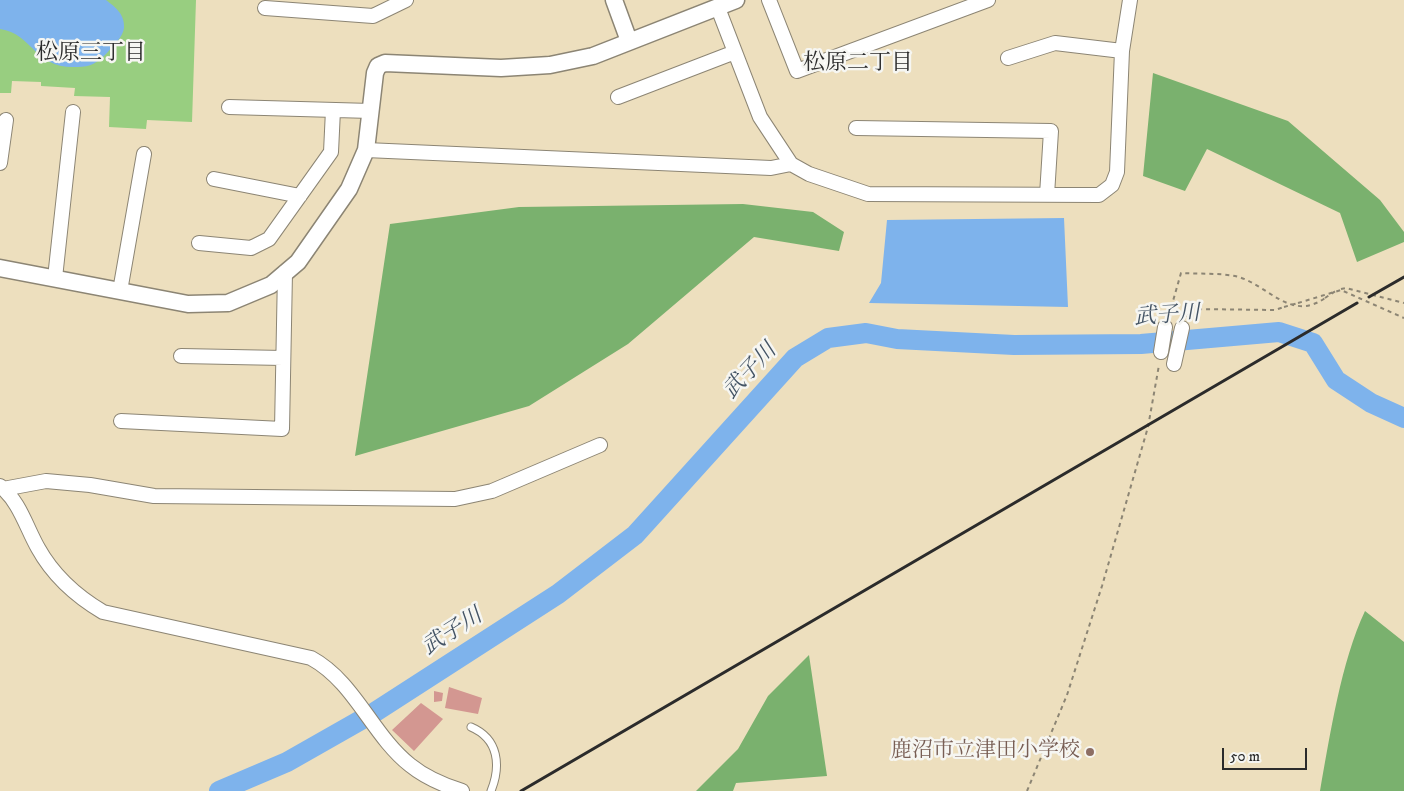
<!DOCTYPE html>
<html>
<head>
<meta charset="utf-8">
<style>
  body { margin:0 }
  #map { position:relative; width:1404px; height:791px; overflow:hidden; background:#eddfbe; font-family:"IM FELL DW Pica",serif }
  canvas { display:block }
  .scale { position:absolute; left:1222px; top:748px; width:85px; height:22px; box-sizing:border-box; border:2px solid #2b2b2b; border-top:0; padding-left:6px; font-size:15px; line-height:18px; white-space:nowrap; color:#2b2b2b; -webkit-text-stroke:4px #f6f6f2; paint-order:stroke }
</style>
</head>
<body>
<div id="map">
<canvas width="1404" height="791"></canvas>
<div class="scale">50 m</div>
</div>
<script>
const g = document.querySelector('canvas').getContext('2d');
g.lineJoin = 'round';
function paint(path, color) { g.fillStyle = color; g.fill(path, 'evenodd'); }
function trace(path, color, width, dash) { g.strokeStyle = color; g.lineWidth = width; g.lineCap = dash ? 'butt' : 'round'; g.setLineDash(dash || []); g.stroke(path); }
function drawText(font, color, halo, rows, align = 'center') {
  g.font = font + ' "IM FELL DW Pica","Noto Serif JP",serif'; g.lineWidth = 5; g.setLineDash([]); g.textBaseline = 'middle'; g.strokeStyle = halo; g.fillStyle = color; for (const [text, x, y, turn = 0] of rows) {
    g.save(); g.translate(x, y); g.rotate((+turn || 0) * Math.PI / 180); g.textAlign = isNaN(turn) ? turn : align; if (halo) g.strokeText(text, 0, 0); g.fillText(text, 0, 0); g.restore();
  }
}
paint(new Path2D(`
  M0 0H196L192 122 147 120 146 129 109 127 110 97 74 96 75 88 41 86V82L12 81 11 93H0Z`), '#98ce80');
paint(new Path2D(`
  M1153 73 1288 121 1380 200 1404 232V242L1357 262 1340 213 1207 149 1185 191 1143 176Z
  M743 204 813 212 844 232 839 251 754 237 628 344 529 406 355 456 390 224 519 207Z
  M1365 611 1404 642V791H1320C1330 735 1341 662 1365 611Z
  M809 655 827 776 736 783 733 791H696L738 749 768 696Z`), '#7ab16e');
paint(new Path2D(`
  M0 0H106C115 7 125 14 124 28 123 37 113 46 107 53 97 63 91 67 77 67 33 69 34 34 0 29Z
  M1064 218 1068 307 869 303 881 283 887 220Z`), '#7eb3ec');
trace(new Path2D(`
  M219 791 287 762 375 712 558 594 635 535 795 358 828 338 866 333 897 339 1014 345 1141 344 1279 332 1313 343 1336 380 1371 403 1404 418`), '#7eb3ec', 20);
paint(new Path2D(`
  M449 687 482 698 478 714 445 708Z
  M434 691 443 693 442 701 434 702Z
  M421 703 443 719 414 751 392 730Z`), '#d39791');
const service = new Path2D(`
  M471 727C499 739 501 766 491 791`);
const minor = new Path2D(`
  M769 0 797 71 988 0
  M265 8 373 16 406 0
  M718 8 760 117 791 164 809 174 868 194 1099 195 1112 185 1117 172 1122 51 1130 0
  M1008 58 1055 43 1122 51
  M618 97 735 52
  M229 107 371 111
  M856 128 1051 131 1047 195
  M366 150 771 168 791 164
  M0 163 6 120
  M214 179 300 196
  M199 243 251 248 269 239 331 152 333 110
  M55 278 73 112
  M120 291 144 154
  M1161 352 1165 327
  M181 356 283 358
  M1174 364 1182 328
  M121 421 282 429 285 272
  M0 486C20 502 26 527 38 548 54 577 76 596 103 612L311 658C355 682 372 735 410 765 426 778 443 785 462 791
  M3 489 46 481 90 485 154 496 455 499 492 491 600 445`);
const tertiary = new Path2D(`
  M614 0 629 41
  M0 268 188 304 228 303 271 285 298 262 349 189 366 150 375 73 378 66 385 63 501 68 550 65 593 56 736 0`);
trace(service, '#8c8574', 9);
trace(minor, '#8c8574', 16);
trace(tertiary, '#8c8574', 19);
trace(new Path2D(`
  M1341 289 1346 288 1404 303
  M1298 303 1341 290 1404 318
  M1169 315 1181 273C1199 274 1218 273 1235 276 1267 283 1290 323 1325 298
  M1187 317 1191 309 1275 310 1284 307
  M1027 791 1067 695 1102 586 1148 427 1159 365`), '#8c8574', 2, [4, 4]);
trace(service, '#fff', 7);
trace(minor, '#fff', 14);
trace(tertiary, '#fff', 16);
trace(new Path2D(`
  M1369 297 1404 277
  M521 791 1357 303`), '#2b2b2b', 3);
trace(new Path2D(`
  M1325 298 1337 290
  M1284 307 1298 303`), '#8c8574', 2, [4, 4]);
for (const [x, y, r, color] of [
  [1090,752,5,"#8d6e63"]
]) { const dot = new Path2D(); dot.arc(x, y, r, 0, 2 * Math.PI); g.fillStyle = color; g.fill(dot); trace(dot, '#f6f6f2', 2); }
drawText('21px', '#785e54', '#f6f6f2', [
  ["鹿沼市立津田小学校",1080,752]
], 'right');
drawText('22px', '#2b2b2b', '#f6f6f2', [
  ["松原三丁目",91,54],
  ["松原二丁目",858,64]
]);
drawText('italic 22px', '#445465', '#f6f6f2', [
  ["武子川",1167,317,-4],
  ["武子川",751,372,-47],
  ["武子川",453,633,-33]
]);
</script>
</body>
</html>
